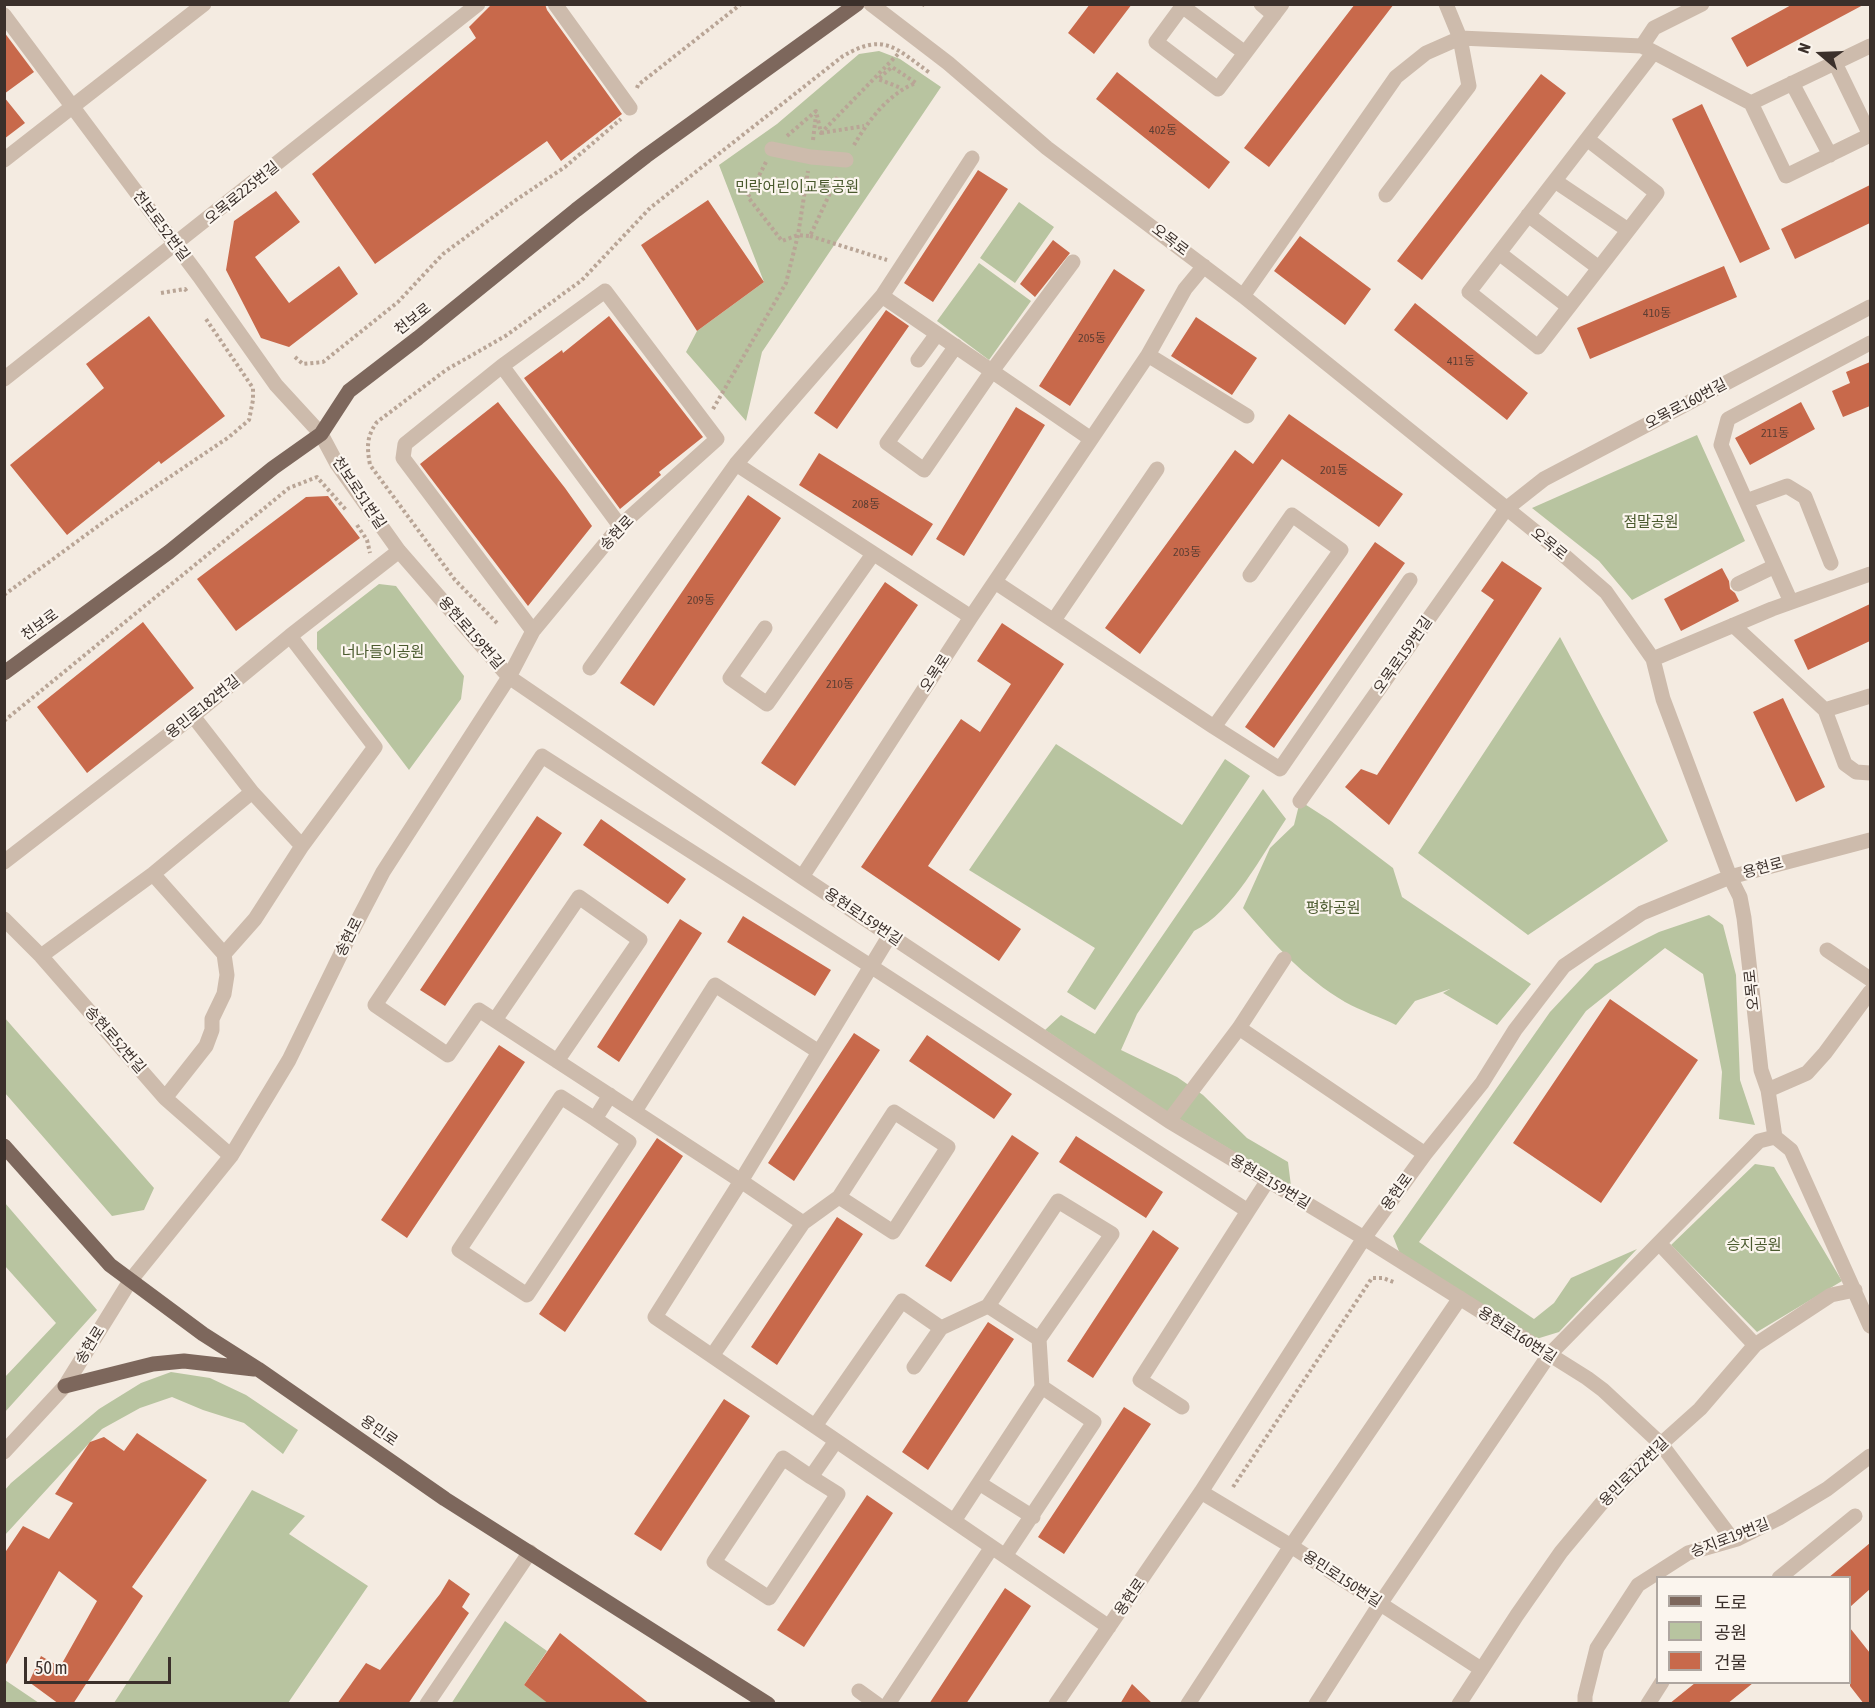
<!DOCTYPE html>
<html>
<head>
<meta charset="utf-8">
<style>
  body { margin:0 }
  #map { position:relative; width:1875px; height:1708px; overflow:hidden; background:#f4ebe1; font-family:"Asap Condensed","Noto Sans KR",sans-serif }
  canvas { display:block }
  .frame { position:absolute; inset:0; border:6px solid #3b302b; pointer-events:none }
  .legend { position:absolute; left:1656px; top:1576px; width:195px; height:108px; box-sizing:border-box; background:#fbf5ee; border:2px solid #aea6a0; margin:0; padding:8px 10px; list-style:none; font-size:18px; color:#3b302b }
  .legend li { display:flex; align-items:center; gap:12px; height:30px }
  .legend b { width:30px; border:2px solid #aea6a0 }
  .north { position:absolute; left:1791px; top:24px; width:60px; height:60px; -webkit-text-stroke:4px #fbf5ee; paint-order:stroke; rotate:289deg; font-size:16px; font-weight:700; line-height:24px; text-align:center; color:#3b302b }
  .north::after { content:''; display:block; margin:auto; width:21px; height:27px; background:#3b302b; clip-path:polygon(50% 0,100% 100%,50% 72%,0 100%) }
  .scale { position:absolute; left:24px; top:1657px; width:147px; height:27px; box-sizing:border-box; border:3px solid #3b302b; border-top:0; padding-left:8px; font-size:18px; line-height:21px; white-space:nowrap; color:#3b302b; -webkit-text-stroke:4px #fbf5ee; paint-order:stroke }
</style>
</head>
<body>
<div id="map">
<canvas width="1875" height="1708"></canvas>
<div class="frame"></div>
<ul class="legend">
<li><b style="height:8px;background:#7d675c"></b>도로</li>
<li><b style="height:16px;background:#b8c4a0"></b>공원</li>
<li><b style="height:16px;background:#c8694b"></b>건물</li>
</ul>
<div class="north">N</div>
<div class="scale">50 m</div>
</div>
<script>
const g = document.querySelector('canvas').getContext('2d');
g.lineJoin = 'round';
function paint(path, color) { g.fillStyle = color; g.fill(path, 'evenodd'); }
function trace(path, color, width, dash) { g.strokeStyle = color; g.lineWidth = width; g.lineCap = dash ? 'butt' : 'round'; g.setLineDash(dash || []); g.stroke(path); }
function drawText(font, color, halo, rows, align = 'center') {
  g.font = font + ' "Asap Condensed","Noto Sans KR",sans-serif'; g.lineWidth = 4.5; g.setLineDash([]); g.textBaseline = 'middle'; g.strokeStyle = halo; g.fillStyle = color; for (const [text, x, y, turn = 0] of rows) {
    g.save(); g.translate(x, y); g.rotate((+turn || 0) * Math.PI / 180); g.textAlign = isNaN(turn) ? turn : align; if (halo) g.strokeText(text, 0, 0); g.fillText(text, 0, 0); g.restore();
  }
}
paint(new Path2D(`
  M879 51 900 59 941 87 762 352 746 421 686 352 697 331 764 282 719 165 777 124 859 54Z
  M1019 202 1054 227 1015 283 980 258Z
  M979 263 1031 301 989 360 937 321Z
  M1697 435 1745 541 1632 600 1599 561 1532 508Z
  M379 584 396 586 464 676 461 699 409 770 317 649V632Z
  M1560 637 1668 841 1528 935 1418 853Z
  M1056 744 1182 825 1225 759 1250 776 1095 1010 1067 992 1095 948 969 870Z
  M1263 789 1286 819C1262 855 1233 912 1194 931L1137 1014 1121 1050 1177 1077 1203 1095 1247 1138 1288 1162 1291 1186 1156 1105 1045 1030 1061 1015 1095 1034Z
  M1300 801 1331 821 1393 868 1402 897 1531 984 1497 1025 1443 993 1450 989 1415 1001 1396 1025C1380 1017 1361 1011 1345 1002 1304 978 1273 943 1243 908L1270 848 1294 825Z
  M1709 915 1723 925 1736 975 1740 1080 1755 1125 1719 1119 1722 1072 1703 974 1665 948 1586 1011 1419 1242 1534 1319 1554 1303 1571 1278 1637 1249 1559 1332 1533 1340 1400 1254 1393 1236 1550 1012 1595 964 1659 932Z
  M4 1017 154 1188 144 1210 112 1216 5 1093Z
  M1755 1164 1774 1167 1842 1281 1757 1332 1671 1245Z
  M5 1203 97 1310 5 1412V1377L56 1323 5 1266Z
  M171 1372 210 1378 246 1395 298 1430 283 1454 244 1423 203 1410 172 1397 140 1408 102 1429 5 1535V1490L11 1483 99 1409 141 1383Z
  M252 1490 305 1516 289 1534 368 1586 288 1703H114Z
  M505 1621 547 1651 524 1685 549 1703 451 1704Z
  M4 1680H5L39 1703H5Z`), '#b8c4a0');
paint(new Path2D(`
  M492 4H545L547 10 622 114 561 161 547 141 375 264 312 174 476 38 469 27Z
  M1090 4H1132L1094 54 1068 33Z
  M1355 4H1394L1269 167 1244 148Z
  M1793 4H1865L1747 67 1731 38Z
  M4 32 34 72 4 94Z
  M1117 72 1230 162 1209 189 1096 99Z
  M1541 74 1566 93 1422 280 1397 261Z
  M4 97 25 123 4 139Z
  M1702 104 1770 249 1740 263 1672 119Z
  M978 170 1008 189 933 302 904 283Z
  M1870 185V223L1795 259 1781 229Z
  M276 191 300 222 255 257 289 303 339 266 358 294 289 347 261 338 226 270 234 221Z
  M708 200 764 282 697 331 641 245Z
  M1300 236 1371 289 1345 325 1274 271Z
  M1053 240 1070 253 1035 297 1020 284Z
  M1724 266 1737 297 1590 359 1577 328Z
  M1114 269 1145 290 1070 406 1039 386Z
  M1415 303 1528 393 1507 420 1394 330Z
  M886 310 909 326 837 429 814 413Z
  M149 316 225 416 161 464 159 461 67 535 10 465 104 388 86 364Z
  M609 316 703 437 659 472 661 475 620 509 524 378 562 350 563 353Z
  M1196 317 1257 358 1232 395 1171 356Z
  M1870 362V406L1843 417 1832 391 1850 383 1846 372Z
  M498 402 565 488 592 526 528 606 420 464Z
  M1801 402 1815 429 1750 465 1735 438Z
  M1016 407 1045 425 964 556 936 539Z
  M1289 414 1403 494 1379 527 1282 459 1140 654 1105 628 1235 450 1253 464Z
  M819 453 933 524 912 556 799 485Z
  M748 495 781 518 654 706 620 683Z
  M328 496 360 538 236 631 197 579 306 497Z
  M1375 542 1405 563 1274 748 1245 727Z
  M1502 561 1542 588 1389 825 1345 787 1361 769 1377 775 1494 600 1481 591Z
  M1722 568 1729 581 1730 589 1735 593 1739 601 1681 631 1664 599Z
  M885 582 918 605 795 786 761 763Z
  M1870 604V641L1808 670 1794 640Z
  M143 622 194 688 87 773 37 707Z
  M1002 623 1064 664 928 866 1021 929 999 961 861 867 961 719 980 732 1011 684 977 661Z
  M1783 698 1825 787 1796 802 1753 712Z
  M537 816 562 833 445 1006 420 990Z
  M601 819 686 879 668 904 583 845Z
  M743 916 831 970 815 996 727 942Z
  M680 919 702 933 619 1062 597 1047Z
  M1610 999 1698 1060 1601 1203 1513 1143Z
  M854 1033 880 1050 794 1181 768 1163Z
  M927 1035 1012 1094 994 1119 909 1061Z
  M499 1045 525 1062 407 1238 381 1220Z
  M1012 1135 1039 1153 951 1282 925 1266Z
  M1076 1136 1163 1192 1146 1218 1059 1162Z
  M657 1138 683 1156 565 1332 539 1314Z
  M837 1217 863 1234 777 1365 751 1347Z
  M1153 1230 1179 1248 1093 1378 1067 1361Z
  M988 1322 1014 1339 928 1470 902 1452Z
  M724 1399 750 1416 661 1551 634 1534Z
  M1124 1407 1151 1424 1064 1554 1038 1537Z
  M137 1433 207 1480 132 1587 143 1596 73 1704H59L29 1682 41 1656 60 1667 97 1601 59 1571 4 1668V1554L23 1526 49 1539 73 1503 55 1494 90 1442 104 1437 124 1451Z
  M867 1495 893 1513 804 1647 777 1630Z
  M1870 1543V1589L1850 1607V1578H1828Z
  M449 1579 470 1594 462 1607 469 1613 408 1704H337L366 1663 380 1670 440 1594Z
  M1005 1588 1031 1606 966 1704H929Z
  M1850 1628 1870 1653V1704H1864L1850 1686Z
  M560 1633 650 1704H549L524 1685Z
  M1695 1683H1753L1727 1704H1669Z
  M1132 1684 1153 1704H1120Z`), '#c8694b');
trace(new Path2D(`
  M922 6 923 4
  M637 88 638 85 741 4
  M821 133 864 126
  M787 136 816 111 821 133 900 52
  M813 140 816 115
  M854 145C868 121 889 93 916 83L892 67 878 79 901 88
  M766 162 748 197 782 241 798 235 810 236 838 176
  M810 236 887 260
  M161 293 185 289 188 293
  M295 357 303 364 323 362 398 302 443 254 516 200 565 167 621 119
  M713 409 786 283 798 235 808 171
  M357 525 367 540 370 553
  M4 595 109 518 229 437 249 420 253 400V388L206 319
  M497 623 455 580 370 465C367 448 366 437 377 422L446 370 507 335 582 280 650 208 843 56C885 32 895 48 930 73
  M4 721 289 488 317 477 347 511
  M1233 1487 1372 1278H1383L1396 1283`), '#b9a596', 4, [3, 3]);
trace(new Path2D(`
  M555 4 630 108
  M871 4 948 63 1047 148 1243 296 1552 545 1606 592 1653 659 1663 699 1730 877 1740 897 1744 918 1761 1070 1768 1090 1775 1137 1791 1150 1870 1326
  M1184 4 1156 42 1218 89 1282 4
  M1261 4 1274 15
  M1182 6 1245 53
  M4 15 199 276 276 385 321 434 337 464 399 551 509 677 802 877 1169 1121 1364 1238 1587 1378 1603 1390 1661 1444 1733 1540
  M1642 46 1654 28 1702 4
  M1835 63 1870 135
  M1792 83 1830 155
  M1751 103 1870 46
  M1587 139 1657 193 1538 347 1469 292 1654 52
  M772 149 811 157 846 160
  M4 160 204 4
  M1555 181 1628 230
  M1386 195 1469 86 1460 38 1446 4
  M1528 215 1599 268
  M1499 253 1569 307
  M882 296 972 158
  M1243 296 1396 77 1426 53 1460 38 1642 46 1751 103 1786 176 1870 135
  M956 346 887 443 924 470 992 371 1073 262
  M1148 355 1247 416
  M918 360 937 334
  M502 366 620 526
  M4 379 478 4
  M736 464 971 617
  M1746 501 1787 486 1805 497 1831 563
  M995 582 1214 727 1341 550 1292 515 1250 575
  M1738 584 1775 566
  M1791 602 1721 445 1728 419 1870 343
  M1054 620 1157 469
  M1733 625 1825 710 1845 764 1856 772 1870 773
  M765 628 730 678 767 704 873 554
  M1653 659 1772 609 1870 574
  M590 668 736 464 882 296 1091 439
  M1825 710 1870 696
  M193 716 252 792 302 846
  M1214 727 1280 769 1410 580
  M1300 801 1506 509 1544 479 1870 307
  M4 862 193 716 290 636 399 551
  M153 874 224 954
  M802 877 971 617 1148 355 1185 289 1204 266
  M4 919 41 956 165 1098 231 1156
  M1827 950 1870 979
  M41 956 153 874 252 792
  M495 1020 579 897 640 940 557 1061
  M1239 1028 1425 1154
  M1768 1090 1807 1073 1825 1053 1870 992
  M165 1098 206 1046 212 1030V1019L224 994 227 975 224 954 255 919 302 846 375 747 290 636
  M635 1111 715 985 819 1052
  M595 1119 561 1097 459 1250 527 1295 629 1142 595 1119 610 1095
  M1169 1121 1239 1028 1284 959
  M803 1223 839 1197 893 1232 948 1147 894 1112 839 1197
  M1659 1243 1755 1345
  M988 1306 1039 1339
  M712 1356 803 1223 741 1181 890 935
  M914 1367 941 1328
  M1182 1407 1140 1380 1248 1211
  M815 1426 902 1301 941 1328 988 1306 1058 1201 1112 1234 1039 1339 1042 1387
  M4 1452 65 1386 130 1281 231 1156 289 1060 349 937 383 872 509 677 533 631 620 526 717 439 605 291 502 366 405 444 403 458 533 631
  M811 1477 838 1494 769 1598 714 1562 783 1458 811 1477 836 1441
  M979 1483 1033 1517
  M1201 1492 1291 1546 1481 1669
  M954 1521 1042 1387 1094 1422 1005 1556
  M1779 1578 1855 1516
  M1109 1627 655 1317 741 1181 479 1010 448 1055 375 1005 542 756 872 967 1248 1211 1268 1180
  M859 1691 877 1704
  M427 1704 530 1552
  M888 1704 992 1547
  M1056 1704 1201 1492 1364 1238 1425 1154 1482 1083 1515 1030 1564 966 1642 913 1730 877 1870 840
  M1188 1704 1291 1546 1460 1298
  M1316 1704 1380 1604 1549 1355 1759 1141 1775 1137
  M1459 1704 1517 1615 1561 1552 1601 1504 1661 1444 1700 1409 1755 1345 1831 1295 1855 1290
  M1585 1704V1696L1597 1648 1638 1585 1688 1553 1737 1539 1779 1518 1827 1489 1870 1456
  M1648 1704 1662 1682`), '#cdbbac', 15);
trace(new Path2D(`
  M4 673 169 552 273 468 321 434 349 391 418 338 576 210 646 156 857 4
  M4 1146 110 1265 203 1334 258 1369 445 1499 768 1704
  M65 1386 153 1364 184 1361 254 1369`), '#7d675c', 15);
drawText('12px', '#5e3e33', null, [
  ["402동",1163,130],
  ["410동",1657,313],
  ["205동",1092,338],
  ["411동",1461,361],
  ["211동",1775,433],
  ["201동",1334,470],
  ["208동",866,504],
  ["203동",1187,552],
  ["209동",701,600],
  ["210동",840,684]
]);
drawText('15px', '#4a5a2e', '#fbf5ee', [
  ["민락어린이교통공원",797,187],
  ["점말공원",1651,522],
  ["너나들이공원",383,652],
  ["평화공원",1333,908],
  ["승지공원",1754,1245]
]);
drawText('15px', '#3b302b', '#fbf5ee', [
  ["오목로225번길",242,193,-39],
  ["천보로52번길",161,226,53],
  ["오목로",1170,240,37],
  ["천보로",413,319,-38],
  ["오목로160번길",1686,404,-28],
  ["천보로51번길",359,493,56],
  ["송현로",617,533,-47],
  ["오목로",1549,544,39],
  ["천보로",40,625,-36],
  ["용현로159번길",471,633,49],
  ["오목로159번길",1403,655,-55],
  ["오목로",935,673,-57],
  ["용민로182번길",203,707,-39],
  ["용현로",1763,868,-15],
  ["용현로159번길",863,917,34],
  ["송현로",349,937,-63],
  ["오목로",1752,990,-96],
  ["송현로52번길",115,1040,49],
  ["용현로159번길",1270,1182,31],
  ["용현로",1397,1192,-54],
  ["용현로160번길",1517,1335,33],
  ["송현로",90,1345,-58],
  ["용민로",379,1431,35],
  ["용민로122번길",1634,1472,-45],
  ["승지로19번길",1730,1538,-21],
  ["용민로150번길",1342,1579,33],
  ["용현로",1130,1597,-55]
]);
</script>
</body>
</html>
